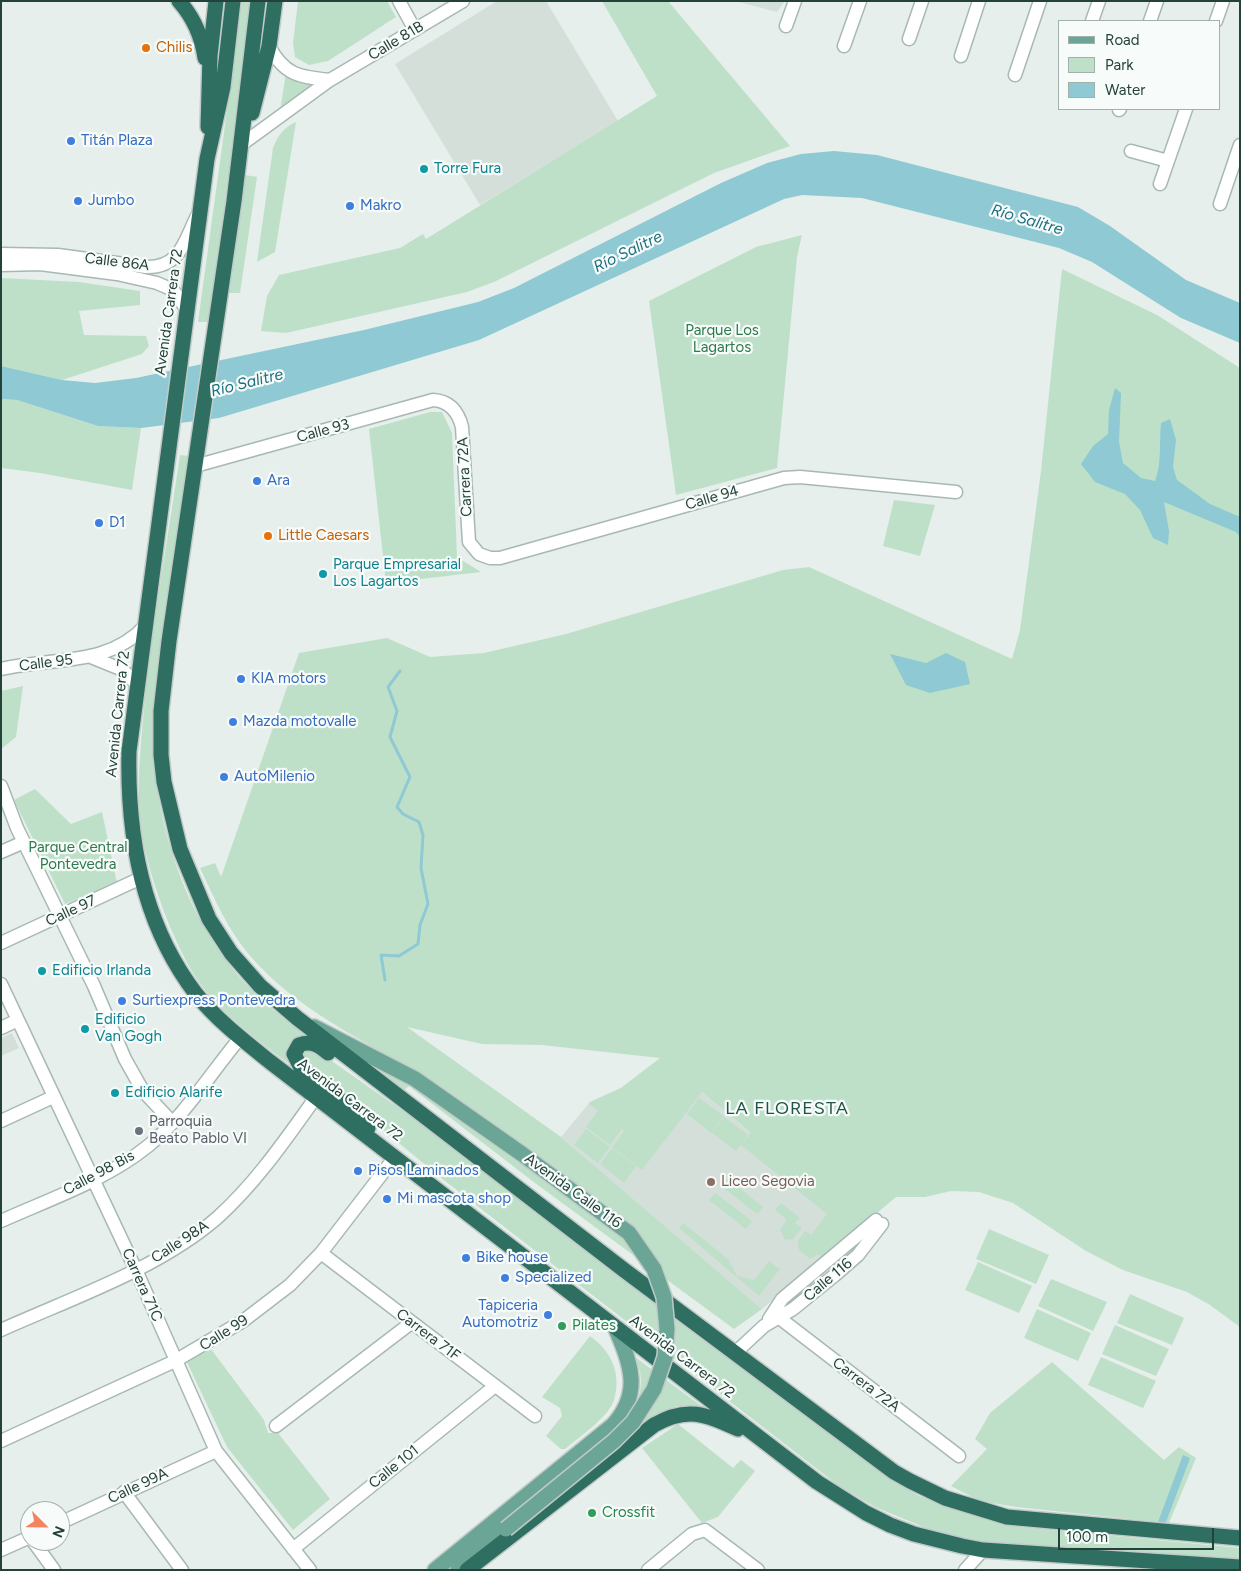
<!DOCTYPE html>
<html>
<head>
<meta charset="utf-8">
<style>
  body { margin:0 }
  #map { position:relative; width:1241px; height:1571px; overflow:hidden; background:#e6efeb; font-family:Figtree,sans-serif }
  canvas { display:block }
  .frame { position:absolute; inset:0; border:2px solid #24423a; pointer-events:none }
  .legend { position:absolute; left:1058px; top:20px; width:162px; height:90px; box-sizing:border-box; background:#f7fbf9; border:1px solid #a3b1ad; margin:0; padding:6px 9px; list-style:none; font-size:15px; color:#24423a }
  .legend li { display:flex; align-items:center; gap:10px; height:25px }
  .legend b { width:25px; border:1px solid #a3b1ad }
  .north { position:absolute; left:20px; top:1501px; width:50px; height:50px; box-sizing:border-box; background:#f7fbf9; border:1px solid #a3b1ad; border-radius:50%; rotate:113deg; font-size:14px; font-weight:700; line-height:20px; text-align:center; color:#24423a }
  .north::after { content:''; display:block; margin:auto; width:18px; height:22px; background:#f4845f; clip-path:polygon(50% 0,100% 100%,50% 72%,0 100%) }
  .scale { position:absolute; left:1058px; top:1528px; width:156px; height:22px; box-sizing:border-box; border:2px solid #24423a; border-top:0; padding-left:6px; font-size:15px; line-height:18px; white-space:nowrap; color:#24423a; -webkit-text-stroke:4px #f7fbf9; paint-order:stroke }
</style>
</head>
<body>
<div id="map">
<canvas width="1241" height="1571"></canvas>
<div class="frame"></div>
<ul class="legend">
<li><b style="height:6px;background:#6aa596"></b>Road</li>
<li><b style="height:14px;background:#bfe0c8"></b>Park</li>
<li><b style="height:14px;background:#8ec9d4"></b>Water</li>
</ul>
<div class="north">N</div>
<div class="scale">100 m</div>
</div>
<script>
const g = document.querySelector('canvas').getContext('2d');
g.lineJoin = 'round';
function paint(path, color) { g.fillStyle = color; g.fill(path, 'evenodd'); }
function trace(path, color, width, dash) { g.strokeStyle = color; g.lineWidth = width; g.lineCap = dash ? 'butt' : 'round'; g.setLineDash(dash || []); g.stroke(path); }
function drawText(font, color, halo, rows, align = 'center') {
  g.font = font + ' Figtree,sans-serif'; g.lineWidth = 4.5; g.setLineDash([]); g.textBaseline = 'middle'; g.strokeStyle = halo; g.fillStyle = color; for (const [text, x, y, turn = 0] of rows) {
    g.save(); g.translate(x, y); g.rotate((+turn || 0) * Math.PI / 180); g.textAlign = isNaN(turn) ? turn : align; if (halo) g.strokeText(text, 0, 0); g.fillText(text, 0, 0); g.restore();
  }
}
paint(new Path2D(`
  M497 1H546L618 121 480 205 395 64Z
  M735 1H785L777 12Z
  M12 1033 19 1048 1 1056V1038Z
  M661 1058 862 1226 762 1309 561 1137 590 1102 621 1088Z`), '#d4dfda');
paint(new Path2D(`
  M242 1H254L251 19 208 322H198Z
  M298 1H387L396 17 328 61 309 65 295 57 293 43Z
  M602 1H668L790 146 714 173 494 282 467 292 286 333 261 331 267 296 279 275 400 248 423 234 426 239 657 96Z
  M286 73 320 83 280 111Z
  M296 122 275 252 257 262 273 148C278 135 283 128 296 122Z
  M245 175 257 177 240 293H227Z
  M802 235 797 257 777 468 676 495 649 301 756 247Z
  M1062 269 1157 315 1240 368V1327L1210 1305 1187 1292 1123 1270 1086 1251 1013 1203 979 1192 951 1191 925 1197H896L824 1258 818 1254 810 1259 799 1250 797 1242 805 1231 811 1235 827 1214 741 1145 736 1151 712 1133 724 1117 748 1135 741 1145 751 1133 702 1092 642 1170 612 1147 624 1131 622 1129 610 1145 586 1127 598 1111 589 1104 590 1102 621 1088 660 1058 542 1045 482 1044 407 1027 561 1137 762 1309 734 1329 535 1183 409 1086 404 1090 365 1058 446 1106 521 1164 530 1152C496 1128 463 1102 428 1080 368 1042 298 1011 251 957 228 930 215 900 200 868L215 863 221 877 299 653 387 638 430 657 484 653 566 634 783 570 809 567 1012 659 1020 630 1041 471Z
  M1 278 79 282 140 291V305L79 311 84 335 146 336 149 346 142 354 62 380 1 366Z
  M1 399 17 400 98 426 141 428 132 490 40 473 1 468Z
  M430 412H442L452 433 457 557 481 572 386 583 369 429Z
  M180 455 189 456C181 510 173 563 165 617 160 656 152 698 153 737 155 830 190 933 259 997 274 1012 293 1024 309 1037 290 1036 286 1046 288 1063 256 1039 220 1013 197 979 173 943 149 877 142 834 135 789 141 743 145 698 154 617 168 536 180 455Z
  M894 500 935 505 920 556 883 546Z
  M23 686 16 737 1 749V691Z
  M35 789 71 824 102 812 117 883 65 904 14 800Z
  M310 1049 319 1052 420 1123 883 1474 919 1496 976 1516 1018 1527 1240 1548V1559L983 1544 931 1530 875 1507 839 1486 445 1181 310 1070 302 1059 303 1053Z
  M699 1098 724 1116 711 1133 687 1114Z
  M586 1129 610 1147 598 1163 574 1145Z
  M612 1148 636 1166 624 1183 600 1164Z
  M727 1178 763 1207 757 1214 721 1186Z
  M715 1193 752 1221 746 1229 709 1200Z
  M781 1203 800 1218 795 1223 802 1228 793 1239 785 1240 780 1230 787 1220 775 1210Z
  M683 1223 728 1259 737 1276 754 1280 769 1261 780 1269 759 1296 679 1228Z
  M989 1229 1049 1255 1036 1284 976 1259Z
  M978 1262 1032 1286 1019 1313 965 1290Z
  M1051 1279 1107 1302 1093 1331 1038 1306Z
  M1130 1294 1184 1318 1172 1345 1117 1323Z
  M1037 1309 1091 1333 1078 1361 1024 1338Z
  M1115 1325 1169 1349 1156 1376 1102 1354Z
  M590 1336C611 1351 622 1373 614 1400 609 1417 579 1437 565 1449H561L546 1436 562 1416 560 1408 542 1397Z
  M211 1349 264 1420 268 1433H278L330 1499 293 1530 227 1447 186 1360Z
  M631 1354 704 1408 677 1406 664 1411 603 1457C620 1432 646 1404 640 1372 639 1366 634 1360 631 1354Z
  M1101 1357 1156 1381 1143 1408 1088 1385Z
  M1052 1362 1164 1460 1179 1447 1196 1458 1169 1523 1016 1507 980 1501 951 1486 987 1449 975 1439 990 1413Z
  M678 1424 733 1468 741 1460 755 1471 718 1517 702 1523 642 1448Z`), '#bfe0c8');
paint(new Path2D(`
  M834 151 877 155 1078 207 1110 226 1186 280 1240 303V343L1181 318 1092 262 1059 248 862 198 802 195 784 199 479 340 219 418 141 428 98 426 17 400 1 399V366L62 380 95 383 136 378 364 330 478 302 514 288 721 183 767 163 801 154Z
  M1115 388 1121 393 1119 442 1123 463 1141 478 1155 481C1162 463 1159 443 1161 423L1170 419 1176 440 1173 467 1177 480 1210 504 1240 517V537L1236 532 1164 502 1169 531 1168 545 1153 538 1140 510 1125 494 1095 482 1081 464 1093 446 1108 434 1109 410Z
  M946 653 965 662 970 684 930 693 906 685 890 654 926 663Z
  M1183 1455 1190 1458 1189 1461 1166 1522H1158Z`), '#8ec9d4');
trace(new Path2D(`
  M385 980 381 955 399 956 418 944 420 925 428 904 421 868 423 835 419 822 403 814 397 807 410 777 390 737 397 711 388 687 400 671`), '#8ec9d4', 3);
const minor = new Path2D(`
  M399 1 415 30
  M1092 21 1099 1
  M1150 21 1157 1
  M1216 21 1223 1
  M786 26 795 1
  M909 39 922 1
  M269 46C284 75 299 77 330 80
  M844 46 860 1
  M961 56 979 1
  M1015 75 1040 1
  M1119 110 1120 109
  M245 142 330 80 463 1
  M1131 151 1168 161
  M1160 184 1186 109
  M1220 204 1240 145
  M1 254 58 255 146 267C180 268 184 242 197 216
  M1 265 40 264 117 274 157 283 173 290 187 310
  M195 466 433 400C449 401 458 411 462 427L469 542 479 554 490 558H500L784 478 800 477 956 492
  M91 657 123 670 137 685
  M1 669C51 657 108 667 145 626
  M1 786 17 828 94 986 125 1059 143 1091 172 1122
  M1 852 24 842
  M1 943 141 878
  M1 984 136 1270 216 1451 310 1570
  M1 1028 18 1020
  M1 1121 53 1097
  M1 1221C50 1199 106 1180 148 1146 184 1117 210 1074 240 1038
  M321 1253 535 1416
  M773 1313 959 1456
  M769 1319 782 1299 876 1220
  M1 1330C72 1298 158 1269 217 1218 256 1183 286 1139 316 1097
  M735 1353 764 1326 793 1309 835 1275 858 1255 882 1224
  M276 1426 411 1323
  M1 1441 175 1361 243 1321 290 1285 321 1253 395 1157
  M124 1492 182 1570
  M60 1523 216 1451
  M33 1541 54 1570
  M293 1549 495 1386
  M1 1550 30 1537
  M648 1570 692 1534 705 1530 758 1570
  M965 1570 983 1550`);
const major = new Path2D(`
  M314 1027 415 1079 522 1154
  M435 1570 613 1425C642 1393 631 1365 616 1329
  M458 1570 506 1529`);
const highway = new Path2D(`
  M179 1C194 18 202 37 205 58
  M233 1 223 87 207 159 129 751C127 836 143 925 196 994 217 1020 243 1040 269 1061L817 1482 866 1513 890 1525 914 1534 962 1546 983 1550 1240 1567
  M258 1 234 201 169 641 161 711V755L164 782 180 849 209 919 231 953 260 986 297 1018 624 1270 894 1472 910 1481 945 1498 1007 1517 1240 1538
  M252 113 269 46 275 1
  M208 127 210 56 216 1
  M328 1053C319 1045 311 1040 299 1045L294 1054 301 1068 350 1108 368 1128
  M467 1570 654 1425C687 1406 705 1414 738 1429`);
trace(minor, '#a8b8b2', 15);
trace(major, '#c2cac8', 18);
trace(highway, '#c2cac8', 18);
trace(minor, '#fff', 12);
trace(major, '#6aa596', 15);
trace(highway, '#2f6f62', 15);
const majorBridge = new Path2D(`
  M506 1529 614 1441 633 1422 654 1389 665 1357 667 1329 664 1297 654 1269 629 1233 522 1154`);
trace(majorBridge, '#c2cac8', 18, []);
trace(majorBridge, '#6aa596', 15);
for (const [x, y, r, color] of [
  [146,48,5,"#e8710a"],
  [71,141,5,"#3f7fe0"],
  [424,169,5,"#0f9aa8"],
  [78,201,5,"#3f7fe0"],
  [350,206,5,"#3f7fe0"],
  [257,481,5,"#3f7fe0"],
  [99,523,5,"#3f7fe0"],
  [268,536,5,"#e8710a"],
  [323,574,5,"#0f9aa8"],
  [241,679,5,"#3f7fe0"],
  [233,722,5,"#3f7fe0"],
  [224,777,5,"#3f7fe0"],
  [42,971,5,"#0f9aa8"],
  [122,1001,5,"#3f7fe0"],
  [85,1029,5,"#0f9aa8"],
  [115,1093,5,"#0f9aa8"],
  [139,1131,5,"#6b7280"],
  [358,1171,5,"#3f7fe0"],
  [711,1182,5,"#8d6e63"],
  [387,1199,5,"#3f7fe0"],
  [466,1258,5,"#3f7fe0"],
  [505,1278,5,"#3f7fe0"],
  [548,1315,5,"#3f7fe0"],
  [562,1326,5,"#2e9e5b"],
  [592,1513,5,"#2e9e5b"]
]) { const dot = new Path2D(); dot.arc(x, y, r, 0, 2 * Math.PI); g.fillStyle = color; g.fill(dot); trace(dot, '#f7fbf9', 2); }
drawText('15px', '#24423a', '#f7fbf9', [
  ["Calle 81B",396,41,-31],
  ["Calle 86A",117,262,7],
  ["Avenida Carrera 72",169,312,-82],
  ["Calle 93",323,431,-15],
  ["Carrera 72A",465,477,-93],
  ["Calle 94",712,498,-16],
  ["Calle 95",46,663,-7],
  ["Avenida Carrera 72",118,714,-84],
  ["Calle 97",71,911,-25],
  ["Avenida Carrera 72",350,1100,37],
  ["Calle 98 Bis",99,1173,-28],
  ["Avenida Calle 116",573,1191,36],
  ["Calle 98A",180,1242,-33],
  ["Calle 116",828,1280,-40],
  ["Carrera 71C",142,1285,66],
  ["Calle 99",224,1333,-32],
  ["Carrera 71F",428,1335,37],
  ["Avenida Carrera 72",682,1357,37],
  ["Carrera 72A",866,1385,37],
  ["Calle 101",394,1467,-39],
  ["Calle 99A",138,1486,-25]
]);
drawText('15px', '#c56008', '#f7fbf9', [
  ["Chilis",156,48],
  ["Little Caesars",278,536]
], 'left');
drawText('15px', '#366cbe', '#f7fbf9', [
  ["Titán Plaza",81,141],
  ["Jumbo",88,201],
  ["Makro",360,206],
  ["Ara",267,481],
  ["D1",109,523],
  ["KIA motors",251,679],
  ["Mazda motovalle",243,722],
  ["AutoMilenio",234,777],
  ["Surtiexpress Pontevedra",132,1001],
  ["Pisos Laminados",368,1171],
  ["Mi mascota shop",397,1199],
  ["Bike house",476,1258],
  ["Specialized",515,1278],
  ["Tapiceria",538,1306,"right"],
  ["Automotriz",538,1323,"right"]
], 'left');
drawText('15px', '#0d838f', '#f7fbf9', [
  ["Torre Fura",434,169],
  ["Parque Empresarial",333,565],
  ["Los Lagartos",333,582],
  ["Edificio Irlanda",52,971],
  ["Edificio",95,1020],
  ["Van Gogh",95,1037],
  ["Edificio Alarife",125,1093]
], 'left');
drawText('15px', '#2d7a4b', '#f7fbf9', [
  ["Parque Los",722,331],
  ["Lagartos",722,348],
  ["Parque Central",78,848],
  ["Pontevedra",78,865]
]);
drawText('15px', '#5b616d', '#f7fbf9', [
  ["Parroquia",149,1122],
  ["Beato Pablo VI",149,1139]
], 'left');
drawText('15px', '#785e54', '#f7fbf9', [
  ["Liceo Segovia",721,1182]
], 'left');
drawText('15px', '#27864d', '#f7fbf9', [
  ["Pilates",572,1326],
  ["Crossfit",602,1513]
], 'left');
drawText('italic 16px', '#1c6f80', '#f7fbf9', [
  ["Río Salitre",1027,220,16],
  ["Río Salitre",628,252,-26],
  ["Río Salitre",247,383,-14]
]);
g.letterSpacing = '1px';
drawText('18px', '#1f5548', '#f7fbf9', [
  ["LA FLORESTA",787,1109]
]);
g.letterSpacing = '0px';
</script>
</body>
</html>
